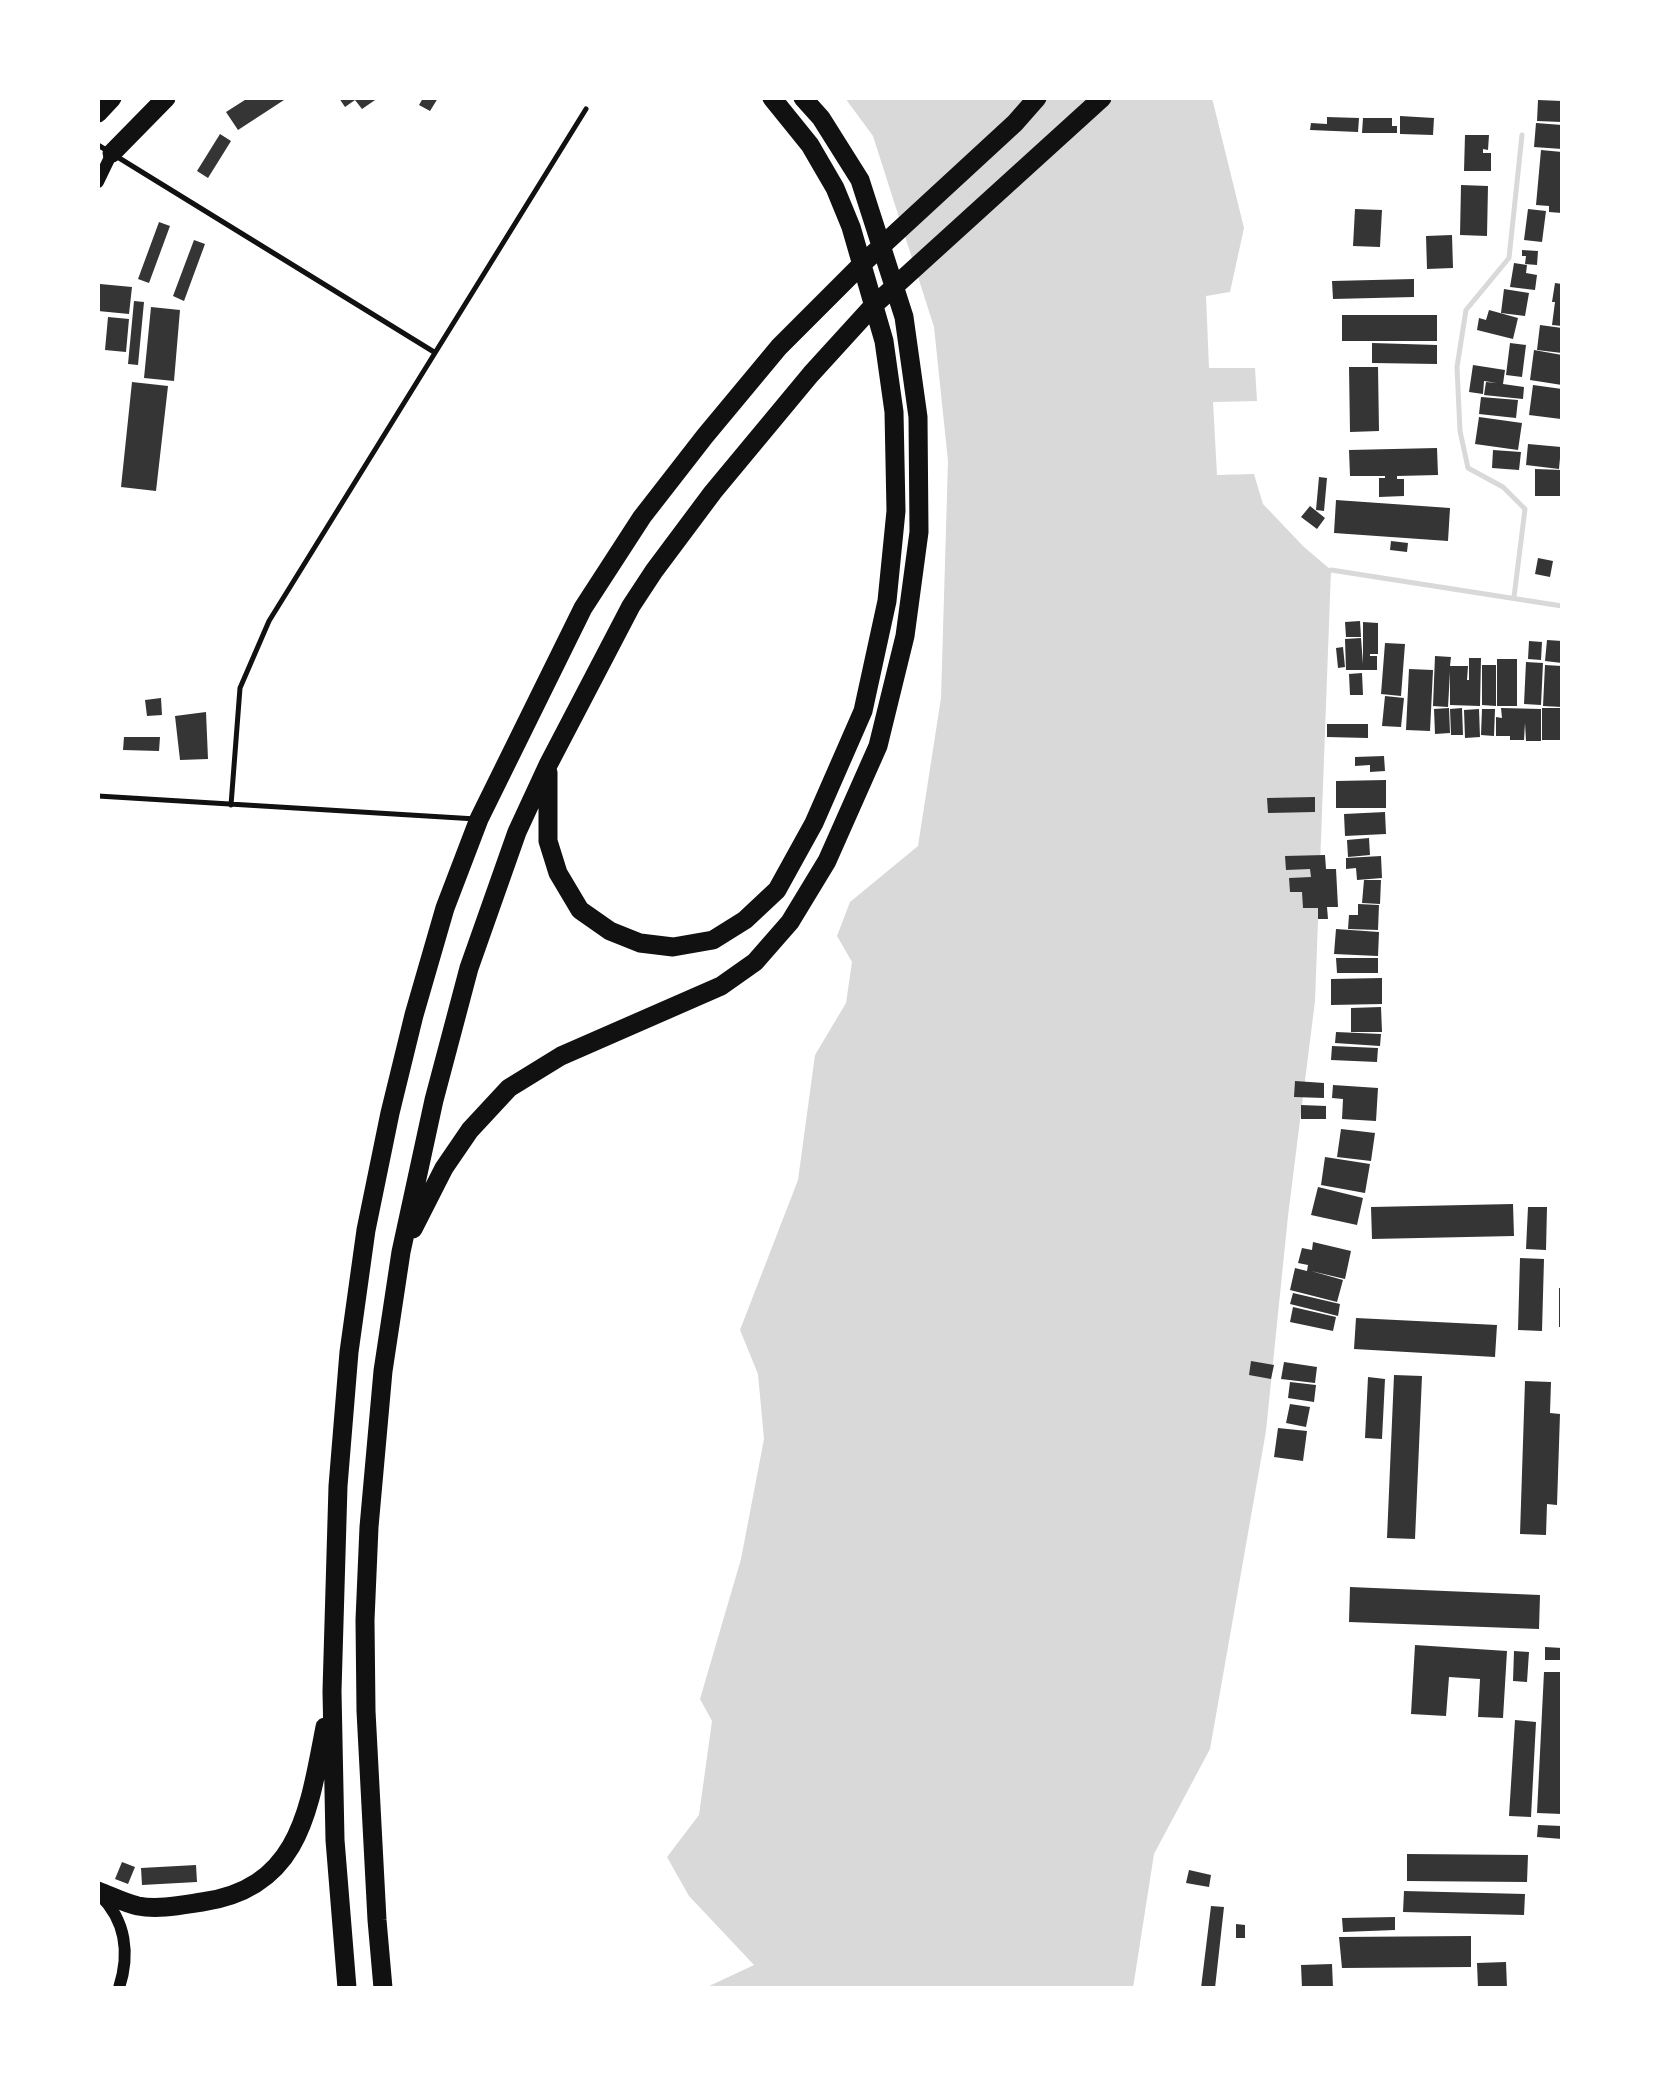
<!DOCTYPE html>
<html>
<head>
<meta charset="utf-8">
<style>
  body { margin:0 }
  #map { position:relative; width:1660px; height:2086px; overflow:hidden; background:#fff; font-family:Georgia,serif }
  canvas { display:block }
  .frame { position:absolute; inset:0; border:100px solid #fff; pointer-events:none }
</style>
</head>
<body>
<div id="map">
<canvas width="1660" height="2086"></canvas>
<div class="frame"></div>
</div>
<script>
const g = document.querySelector('canvas').getContext('2d');
g.lineJoin = 'round';
function paint(path, color) { g.fillStyle = color; g.fill(path, 'evenodd'); }
function trace(path, color, width, dash) { g.strokeStyle = color; g.lineWidth = width; g.lineCap = dash ? 'butt' : 'round'; g.setLineDash(dash || []); g.stroke(path); }
paint(new Path2D(`
  M845 98H1212L1244 228 1230 292 1206 296 1209 368H1255L1257 401 1213 402 1217 475 1254 474 1263 504 1303 546 1331 570 1315 1001 1288 1216 1266 1431 1210 1749 1154 1854 1133 1988H705L754 1965 689 1896 667 1857 699 1815 712 1721 700 1699 741 1559 764 1439 758 1374 740 1330 798 1180 815 1055 846 1003 852 962 837 936 850 902 918 846 941 698 948 461 934 327 873 136Z`), '#d9d9d9');
trace(new Path2D(`
  M1331 570 1562 606
  M1514 597 1525 509 1503 487 1468 468 1460 431 1457 367 1466 310 1509 258 1522 135`), '#d9d9d9', 5);
paint(new Path2D(`
  M248 98H283L284 100 238 130 226 112Z
  M339 98H378L362 109 355 100 345 107Z
  M423 98H438L430 111 419 105Z
  M1538 100 1562 101V122L1537 121Z
  M1400 116 1434 118 1433 135 1400 134Z
  M1327 117 1359 118 1358 132 1310 130 1311 123 1327 124Z
  M1363 118H1392V126H1397V133H1362Z
  M1536 123 1562 125V149L1534 147Z
  M220 134 231 141 208 178 197 171Z
  M1465 135H1489L1488 150 1483 149V153H1491V171H1464Z
  M1541 150 1562 152V213L1549 212V206L1536 205Z
  M1461 185 1488 186 1487 236 1460 235Z
  M1355 209 1382 210 1380 247 1353 246Z
  M1528 209 1546 211 1542 242 1524 240Z
  M159 222 170 226 149 283 138 279Z
  M1452 235 1453 268 1427 269 1426 236Z
  M194 240 205 244 184 301 173 296Z
  M1522 250 1538 251 1537 265 1525 264 1526 256H1522Z
  M1514 263 1527 265 1526 273 1537 275 1535 290 1510 287Z
  M1414 279V297L1333 299 1332 281Z
  M1555 283 1562 284V326L1552 325 1555 302H1552Z
  M100 284 132 287 129 314 98 311Z
  M1504 289 1529 293 1525 316 1501 313Z
  M134 301 144 302 138 365 128 364Z
  M151 307 180 310 174 381 144 378Z
  M1489 310 1518 318 1513 339 1477 330 1479 318 1486 320Z
  M1342 315H1437V341H1342Z
  M108 317 129 319 126 352 105 350Z
  M1540 325 1562 328V353L1537 350Z
  M1372 343 1437 345V364L1372 363Z
  M1510 343 1526 345 1522 377 1506 375Z
  M1534 350 1562 355V385L1530 380Z
  M1473 365 1505 370 1503 384 1524 387 1523 399 1484 395 1486 382 1497 383 1484 381 1483 394 1469 392Z
  M1349 367H1378L1379 431 1350 432Z
  M132 382 168 386 156 491 121 487Z
  M1533 385 1562 389 1561 419 1529 415Z
  M1481 397 1518 400 1516 418 1479 414Z
  M1479 417 1522 423 1518 450 1475 444Z
  M1528 444 1561 447 1559 469 1526 465Z
  M1437 448 1438 475 1397 476V479H1404V496L1379 497V478H1385V476H1350L1349 450Z
  M1493 450 1521 452 1519 470 1492 468Z
  M1535 469 1562 470V496H1535Z
  M1319 477 1327 478 1324 511 1316 510Z
  M1336 500 1450 508 1448 541 1334 533Z
  M1310 506 1325 518 1317 529 1301 517Z
  M1391 541 1408 543 1407 552 1390 550Z
  M1538 558 1553 561 1550 577 1535 574Z
  M1360 621 1361 637H1346L1345 622Z
  M1363 622 1378 623V654H1370V656H1377V670H1346L1345 639 1361 638 1363 664Z
  M1547 640 1562 641V663L1545 661Z
  M1529 641 1542 642 1541 660 1528 659Z
  M1385 643 1405 644 1401 696 1381 694Z
  M1343 647 1345 667 1338 668 1336 648Z
  M1435 656 1451 657 1450 666H1468L1467 680H1469V658H1481L1480 706 1450 705V672L1448 707 1433 706Z
  M1497 659H1517V706H1497Z
  M1526 662 1543 663 1541 705 1524 704Z
  M1482 665H1496V706L1482 705Z
  M1545 665 1562 666V707L1543 706Z
  M1409 669 1433 670 1430 731 1406 730Z
  M1362 673 1363 695H1350L1349 674Z
  M1385 696 1404 698 1401 727 1382 726Z
  M161 698 162 715 147 716 145 700Z
  M1449 708 1450 733 1435 734 1434 709Z
  M1462 708 1463 735H1451L1450 709Z
  M1501 708 1541 709V741H1526L1525 723 1524 740H1510V736H1496V717L1502 718Z
  M1542 708H1562V740H1542Z
  M1479 709 1480 737 1465 738 1464 710Z
  M1482 709H1495L1494 736 1481 735Z
  M206 712 208 759 180 760 175 716Z
  M1327 724H1368V738L1327 737Z
  M124 737H160L159 751 123 750Z
  M1384 756 1385 771 1370 772V765L1355 766V757Z
  M1386 780V808H1336V781Z
  M1315 797V812L1268 813 1267 798Z
  M1385 812 1386 834 1345 836 1344 814Z
  M1369 838 1370 855 1348 857 1347 840Z
  M1325 855 1326 869H1336L1338 907H1327L1328 919H1318V908H1303L1302 892H1290L1289 878 1311 877 1310 869 1286 870 1285 856Z
  M1381 856 1382 878 1357 880 1356 868 1346 869V858Z
  M1364 880H1381L1380 904 1362 903Z
  M1358 904 1379 905 1378 930 1348 929 1349 915H1358Z
  M1336 929 1379 932 1378 956 1334 954Z
  M1336 958H1378V973H1337Z
  M1382 978V1004L1331 1005V979Z
  M1381 1007 1382 1032H1351V1008Z
  M1336 1032 1381 1034 1380 1046 1335 1043Z
  M1332 1046 1378 1048 1377 1062 1331 1060Z
  M1295 1081 1324 1083V1098L1294 1097Z
  M1333 1085 1378 1088 1376 1121 1342 1119 1343 1099 1332 1098Z
  M1301 1105 1326 1106V1119H1301Z
  M1341 1129 1375 1133 1371 1161 1337 1157Z
  M1325 1157 1370 1164 1365 1193 1321 1185Z
  M1318 1187 1363 1198 1357 1225 1311 1215Z
  M1513 1204 1514 1236 1372 1239 1371 1207Z
  M1528 1207H1547L1546 1250 1526 1249Z
  M1313 1242 1351 1251 1345 1279 1311 1271 1343 1280 1337 1302 1290 1290 1295 1268 1307 1271 1308 1265 1298 1263 1302 1248 1312 1250Z
  M1520 1258 1544 1259 1542 1331 1518 1330Z
  M1559 1288H1562V1327H1559Z
  M1293 1293 1340 1304 1338 1316 1290 1304Z
  M1293 1307 1336 1317 1333 1331 1290 1322Z
  M1356 1318 1497 1325 1495 1357 1354 1349Z
  M1251 1361 1274 1365 1271 1379 1249 1375Z
  M1284 1362 1317 1367 1315 1383 1281 1379Z
  M1394 1375 1422 1376 1415 1539 1387 1538Z
  M1368 1377 1385 1379 1382 1439 1365 1438Z
  M1525 1381 1551 1382 1550 1413 1560 1414 1557 1505 1547 1504 1546 1535 1520 1534Z
  M1290 1382 1316 1385 1314 1402 1288 1398Z
  M1290 1404 1310 1407 1306 1427 1286 1423Z
  M1278 1428 1307 1431 1303 1461 1274 1457Z
  M1350 1587 1540 1595 1539 1629 1349 1622Z
  M1415 1645 1507 1651 1503 1718 1478 1717 1480 1679 1449 1677 1446 1716 1411 1714Z
  M1545 1647 1562 1648V1660H1545Z
  M1514 1651 1529 1652 1527 1682 1513 1681Z
  M1544 1672H1562V1814L1537 1813Z
  M1515 1720 1536 1722 1531 1817 1509 1816Z
  M1538 1825 1562 1826V1839L1537 1837Z
  M1407 1854 1528 1855 1527 1882 1407 1881Z
  M122 1862 135 1867 128 1884 115 1879Z
  M196 1865 197 1882 142 1885 141 1868Z
  M1189 1870 1211 1875 1209 1887 1186 1883Z
  M1404 1891 1525 1894 1524 1915 1403 1912Z
  M1211 1906 1224 1907 1215 1988H1201Z
  M1395 1917V1930L1343 1932 1342 1918Z
  M1236 1924 1245 1925V1938H1236Z
  M1471 1936V1967L1342 1968 1339 1937Z
  M1506 1962 1507 1988H1478L1477 1963Z
  M1332 1964 1333 1988H1302L1301 1965Z`), '#353535');
trace(new Path2D(`
  M98 145 434 352
  M98 796 476 819
  M231 805 240 688 269 621 586 109`), '#111', 5);
trace(new Path2D(`
  M98 182 112 153
  M100 1895C126 1921 130 1954 119 1988`), '#111', 12);
trace(new Path2D(`
  M98 113 112 98
  M112 153 166 98
  M548 772V841L558 873 580 910 610 931 640 943 673 947 713 940 745 920 777 890 814 823 863 711 887 601 896 511 894 412 884 341 851 227 835 188 810 145 772 98
  M413 1229 444 1168 470 1130 509 1088 561 1056 721 986 755 962 790 922 827 861 878 746 905 636 919 532 918 417 904 317 860 180 821 118 803 98
  M98 1891C111 1896 125 1903 138 1906 158 1910 182 1905 202 1902 301 1888 309 1808 325 1727
  M347 1988 335 1840 332 1691 338 1486 349 1352 366 1230 390 1113 414 1015 445 908 479 819 583 608 642 517 705 436 779 347 861 265 1015 123 1037 98
  M383 1988 377 1920 366 1711 365 1620 369 1527 383 1371 401 1252 434 1100 469 968 517 832 548 765 631 606 654 571 713 492 811 374 873 306 1102 98`), '#111', 19);
</script>
</body>
</html>
